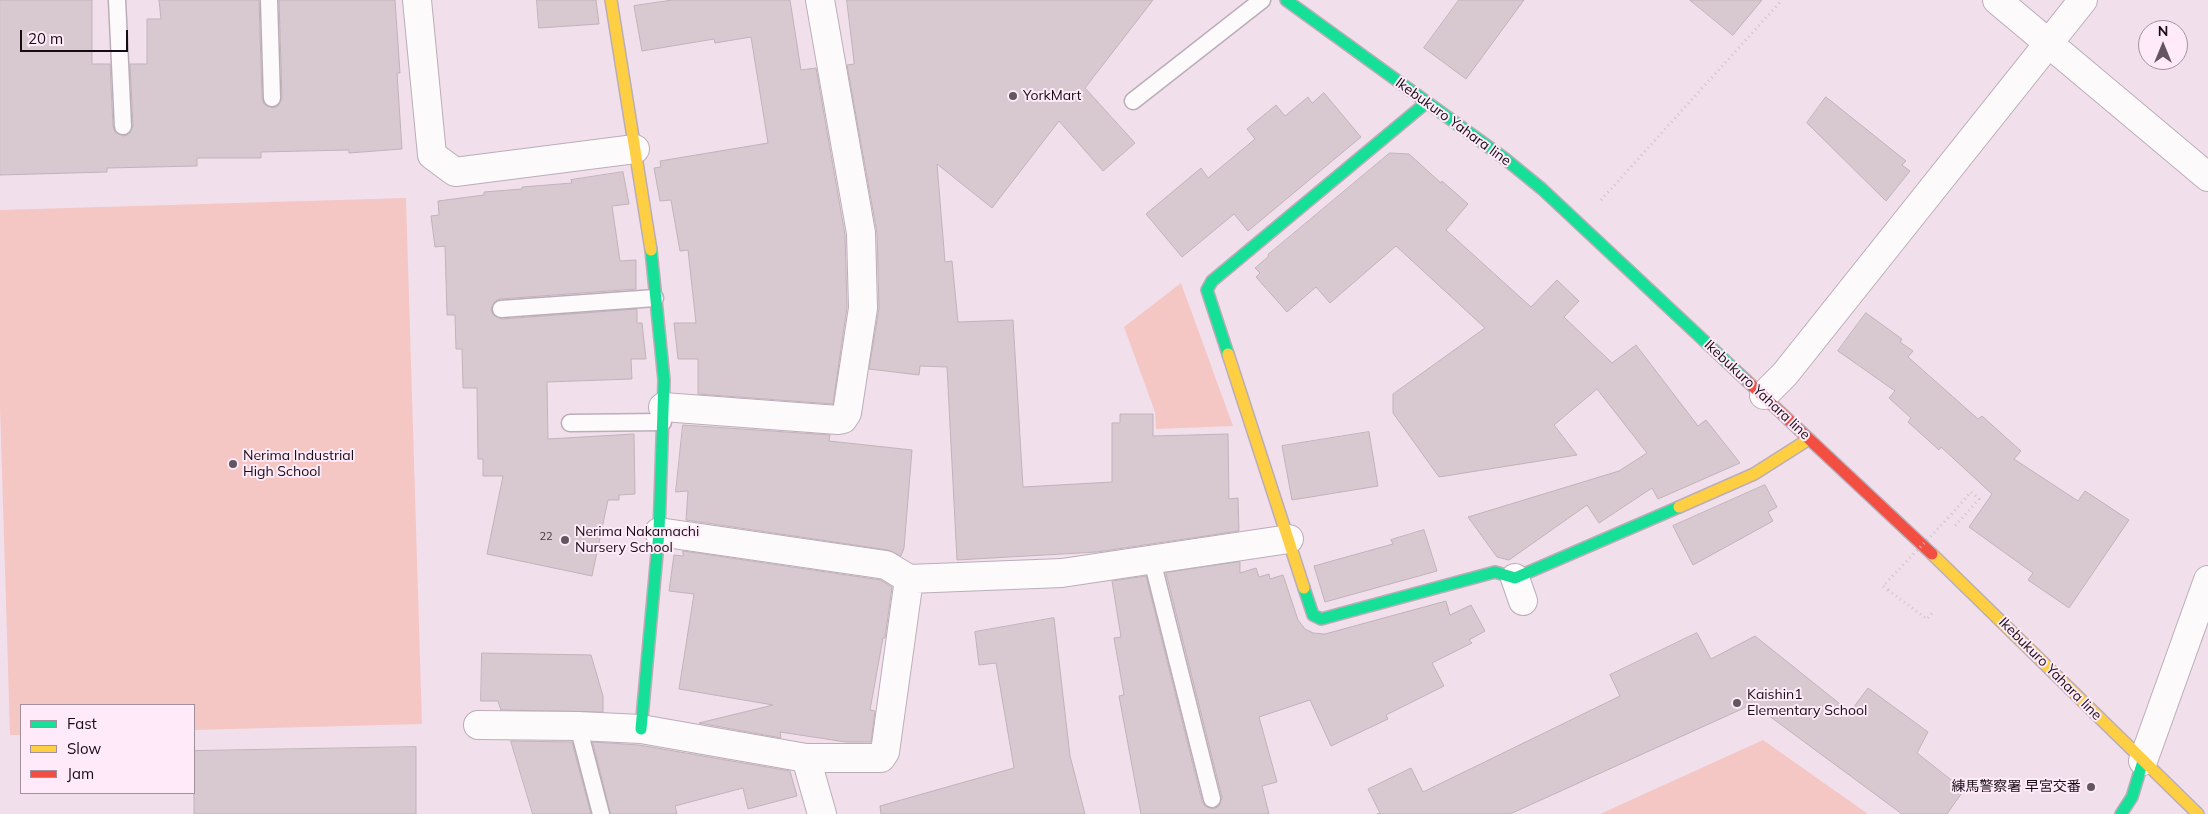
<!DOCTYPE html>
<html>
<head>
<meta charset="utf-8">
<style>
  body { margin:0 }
  #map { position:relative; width:2208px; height:814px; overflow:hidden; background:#f1e0ec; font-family:Mulish,sans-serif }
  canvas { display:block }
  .legend { position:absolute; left:20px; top:704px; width:175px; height:90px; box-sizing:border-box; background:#feeaf8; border:1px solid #a2919d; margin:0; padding:6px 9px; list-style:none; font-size:15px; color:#170c14 }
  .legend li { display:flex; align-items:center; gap:10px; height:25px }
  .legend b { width:25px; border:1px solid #a2919d }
  .north { position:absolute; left:2138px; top:20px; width:50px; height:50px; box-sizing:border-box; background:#feeaf8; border:1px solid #a2919d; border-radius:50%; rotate:0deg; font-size:14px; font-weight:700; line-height:20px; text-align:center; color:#170c14 }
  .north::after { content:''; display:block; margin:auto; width:18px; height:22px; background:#635660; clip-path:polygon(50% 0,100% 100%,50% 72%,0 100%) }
  .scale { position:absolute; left:20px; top:30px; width:108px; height:22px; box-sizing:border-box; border:2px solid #170c14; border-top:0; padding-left:6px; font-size:15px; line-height:18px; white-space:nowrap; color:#170c14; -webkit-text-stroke:4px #feeaf8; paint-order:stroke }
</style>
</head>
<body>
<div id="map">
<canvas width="2208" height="814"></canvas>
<ul class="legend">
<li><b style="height:6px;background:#16e098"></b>Fast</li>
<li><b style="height:6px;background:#ffcf43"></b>Slow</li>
<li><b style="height:6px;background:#f24e42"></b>Jam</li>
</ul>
<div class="north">N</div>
<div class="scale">20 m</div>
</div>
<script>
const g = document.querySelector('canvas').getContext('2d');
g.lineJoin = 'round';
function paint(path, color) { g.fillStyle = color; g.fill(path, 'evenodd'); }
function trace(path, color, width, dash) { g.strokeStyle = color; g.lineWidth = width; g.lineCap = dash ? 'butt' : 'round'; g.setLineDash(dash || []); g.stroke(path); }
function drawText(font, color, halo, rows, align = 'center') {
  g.font = font + ' Mulish,"Noto Sans JP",sans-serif'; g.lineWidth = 4; g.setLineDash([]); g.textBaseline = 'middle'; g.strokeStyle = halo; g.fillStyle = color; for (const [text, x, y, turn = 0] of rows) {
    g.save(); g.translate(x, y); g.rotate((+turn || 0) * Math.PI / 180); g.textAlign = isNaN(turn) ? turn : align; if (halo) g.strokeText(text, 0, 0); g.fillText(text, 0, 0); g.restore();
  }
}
paint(new Path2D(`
  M406 198 422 724 194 730V705H21V735H10L0 407V210Z
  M1181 283 1233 426 1156 429 1155 412 1124 327Z
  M1763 740 1868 814H1600Z`), '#f4c7c5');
const building = new Path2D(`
  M0 0H92V64H110L113 126 115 132 123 136 129 134 133 126 130 64H147V19H161L159 0H259L262 98 264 104 272 108 278 106 282 98 279 0H395L400 73H397L402 149 349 153V150L261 152V158H197V166L107 168V172L0 175Z
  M537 0H596L599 24 539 28Z
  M673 0H790L801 70 816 68 845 235 847 307 833 404 698 394V359H678L674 323H696L688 250 680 251 671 200 660 201 654 168 661 167 660 161 768 143 751 37 715 43 714 39 642 51 634 6Z
  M847 0H1153L1085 88 1135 143 1103 171 1059 121 992 208 937 164 945 262 952 261 958 322 1013 320 1023 487 1112 482V423H1120V414H1153V436L1228 434 1229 499 1238 498 1239 531 1097 552 957 560 947 367 920 366 919 375 869 369 879 308 877 233 847 65 854 64Z
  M1459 0H1524L1466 79 1424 48Z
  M1690 0H1762L1733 35Z
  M1324 93 1361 137 1248 231 1234 214 1182 257 1146 214 1201 168 1208 178 1255 139 1247 129 1276 105 1285 116 1308 97 1312 103Z
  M1826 97 1906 161 1902 165 1910 171 1886 201 1807 123Z
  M1390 153 1409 154 1441 183 1442 181 1468 204 1446 230 1531 307 1557 280 1579 301 1564 317 1612 363 1636 345 1698 426 1706 420 1740 463 1658 499 1652 488 1599 523 1587 505 1509 560 1497 557 1468 517 1619 471 1647 453 1597 389 1554 425 1577 455 1439 477 1393 413V394L1485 328 1396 246 1330 303 1316 287 1287 312 1256 277 1260 273 1255 268 1269 256 1268 255Z
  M623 172 629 204 612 206 620 261 636 260V289L500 299 495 301 491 309 493 315 502 319 637 309V323H642L646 359H631L632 379 547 382 548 439 634 434 635 494 619 495V500H608L592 576 487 554 503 476H483V459H478L477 388H463L462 349H456L455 315H447L445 246 435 247 431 216 439 215 438 201 484 195V192L522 189V187L572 183 571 180Z
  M1866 313 1902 339 1900 342 1913 351 1908 357 1978 419 1982 416 2021 451 2014 459 2078 501 2085 491 2129 520 2069 608 2028 580 2033 573 1969 527 1992 494 1941 447 1939 450 1908 422 1911 418 1889 398 1895 391 1838 351Z
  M683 425 830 435 829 441 912 450 904 548 901 556 888 550 686 520 688 491 676 492Z
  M1369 432 1378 486 1292 500 1282 446Z
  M1765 485 1777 507 1768 512 1773 521 1693 565 1673 526Z
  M1424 530 1437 571 1325 602 1314 566 1393 544 1391 540Z
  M683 551 881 580 892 587 885 638H883L870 710 875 711 871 742H846L780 732 781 738 699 723 773 705 679 689 694 594 669 591 674 555 683 556Z
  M1240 562V573L1256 568 1259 577 1269 574 1270 579 1283 575 1298 620 1305 629 1313 633 1325 634 1446 601 1450 615 1471 605 1485 631 1469 640 1472 643 1432 663 1444 686 1386 715 1388 719 1331 746 1310 700 1259 717 1277 782 1262 786 1269 814H1141L1119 696 1124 695 1114 638 1121 637 1112 581 1146 576 1202 801 1205 806 1214 809 1219 806 1222 797 1166 573Z
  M1054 618 1070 756 1085 814H881L880 806 1014 768 996 663 979 665 975 632Z
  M1697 633 1711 659 1755 636 1850 712 1868 688 1928 732 1917 753 1964 790 1947 814H1902L1753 704 1510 814H1377L1380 813 1368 789 1411 768 1423 792 1620 696 1610 675Z
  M482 653 591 655 603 696V712L501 710 498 701H481Z
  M511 741 572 742 591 814H533Z
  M593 742 639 745 790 771 797 796 748 809 743 788 675 806 677 814H611Z
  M416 747V814H194V751Z`);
paint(building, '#d8c8cf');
trace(building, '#c1b2b9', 1);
const lane = new Path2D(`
  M117 0 123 126
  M269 0 272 98
  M1133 101 1262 0
  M501 309 655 298
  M570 423 663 422
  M1152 560 1212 799
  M578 726 601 814`);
const street = new Path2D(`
  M417 0 432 155 455 172 635 149
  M1997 0 2208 177
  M1764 395 1785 374 2083 0
  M663 407 838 420 843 419 847 413 863 308 861 233 820 0
  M659 532 886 565 909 579 1062 573 1289 539
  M1515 578 1523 601
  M478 725 578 726 641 729 806 758H881L885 752 909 579
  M806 758 822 814
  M2143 761 2208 580`);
const fast = new Path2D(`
  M1286 0 1504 158 1542 189 1746 380
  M1228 354 1207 290 1212 281 1427 102
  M1304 588 1313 615 1321 619 1495 572 1515 578 1679 507
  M641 729 659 532 664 380 651 250
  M2121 814 2132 797 2143 761`);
const slow = new Path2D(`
  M611 0 651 250
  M1228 354 1304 588
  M1679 507 1754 474 1809 439
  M1932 554 2198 814`);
const jam = new Path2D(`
  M1746 380 1932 554`);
trace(lane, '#bbadb7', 19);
trace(street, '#bbadb7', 30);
trace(fast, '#bbadb7', 14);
trace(slow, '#bbadb7', 14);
trace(jam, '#bbadb7', 14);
trace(new Path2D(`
  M1601 200 1782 0
  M1948 518 1971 492 1979 499 1954 527
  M1888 590 1927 619 1934 611`), '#cbc5ca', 3, [1, 4]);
trace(lane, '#fdfafc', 16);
trace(street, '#fdfafc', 28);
trace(fast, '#16e098', 11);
trace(slow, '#ffcf43', 11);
trace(jam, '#f24e42', 11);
trace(new Path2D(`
  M1888 590 1883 586 1948 518`), '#cbc5ca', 3, [1, 4]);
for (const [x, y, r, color] of [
  [1013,96,5,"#635660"],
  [233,464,5,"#635660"],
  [565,540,5,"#635660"],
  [1737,703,5,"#635660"],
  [2091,787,5,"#635660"]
]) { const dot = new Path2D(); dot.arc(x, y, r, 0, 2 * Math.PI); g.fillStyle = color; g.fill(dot); trace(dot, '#feeaf8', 2); }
drawText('11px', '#483c44', null, [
  ["22",546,537]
]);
drawText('14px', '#170c14', '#feeaf8', [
  ["YorkMart",1023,96],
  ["Nerima Industrial",243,456],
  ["High School",243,472],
  ["Nerima Nakamachi",575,532],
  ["Nursery School",575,548],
  ["Kaishin1",1747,695],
  ["Elementary School",1747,711],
  ["練馬警察署 早宮交番",2081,787,"right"]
], 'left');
drawText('14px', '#170c14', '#feeaf8', [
  ["Ikebukuro Yahara line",1453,122,36],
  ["Ikebukuro Yahara line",1757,390,43],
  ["Ikebukuro Yahara line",2050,669,45]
]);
</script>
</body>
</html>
